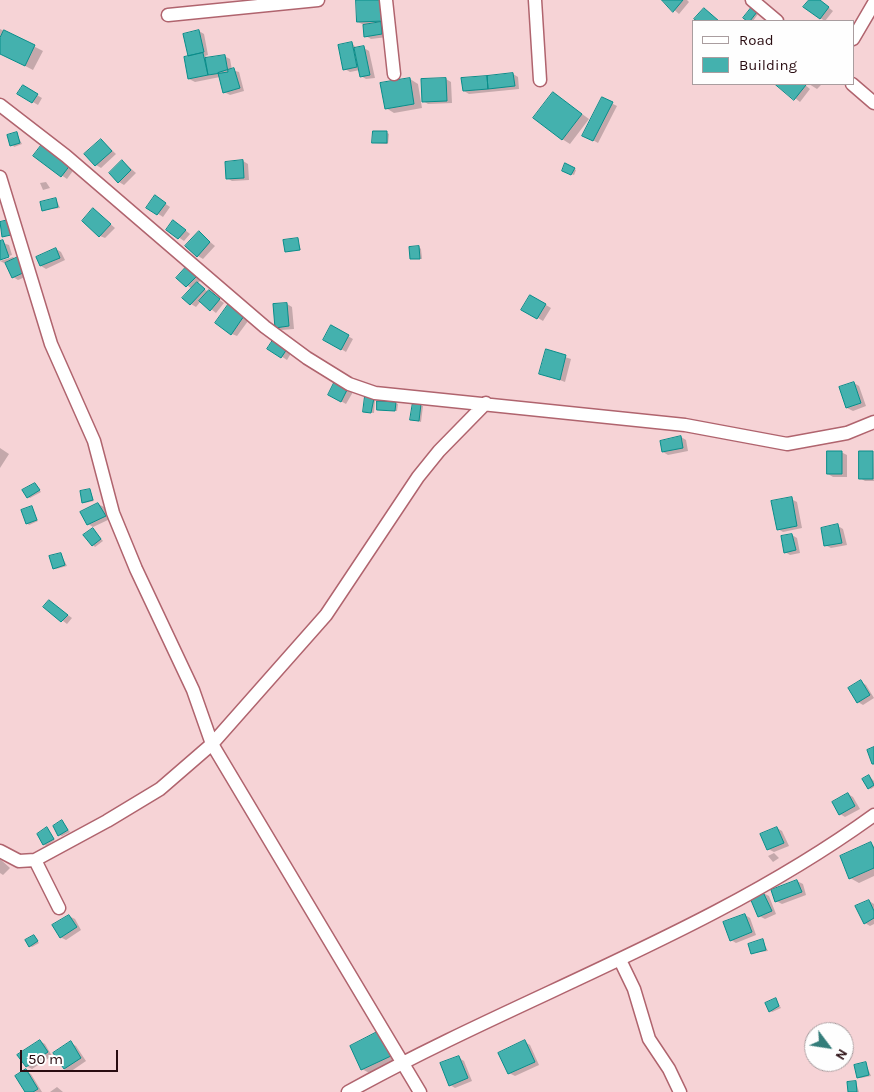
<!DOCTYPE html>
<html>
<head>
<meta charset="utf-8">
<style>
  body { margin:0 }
  #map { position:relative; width:874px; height:1092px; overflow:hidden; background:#f6d3d6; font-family:Karla,sans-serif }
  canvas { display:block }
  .legend { position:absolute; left:692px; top:20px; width:162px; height:65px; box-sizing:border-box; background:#fefefe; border:1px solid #a99d9f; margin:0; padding:6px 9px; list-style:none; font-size:15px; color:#290c11 }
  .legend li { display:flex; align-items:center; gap:10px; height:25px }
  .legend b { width:25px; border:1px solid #a99d9f }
  .north { position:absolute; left:804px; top:1022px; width:50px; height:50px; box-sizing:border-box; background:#fefefe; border:1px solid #a99d9f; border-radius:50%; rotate:121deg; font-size:14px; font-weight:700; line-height:20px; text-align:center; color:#290c11 }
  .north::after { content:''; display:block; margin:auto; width:18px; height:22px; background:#347d7a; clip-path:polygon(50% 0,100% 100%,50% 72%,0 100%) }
  .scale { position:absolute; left:20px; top:1050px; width:98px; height:22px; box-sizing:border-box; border:2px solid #290c11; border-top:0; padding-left:6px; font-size:15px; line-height:18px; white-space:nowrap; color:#290c11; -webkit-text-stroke:4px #fefefe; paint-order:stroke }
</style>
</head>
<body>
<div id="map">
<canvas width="874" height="1092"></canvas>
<ul class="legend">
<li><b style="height:6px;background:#fff"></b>Road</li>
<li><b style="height:14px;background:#44b1ae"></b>Building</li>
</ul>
<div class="north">N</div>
<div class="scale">50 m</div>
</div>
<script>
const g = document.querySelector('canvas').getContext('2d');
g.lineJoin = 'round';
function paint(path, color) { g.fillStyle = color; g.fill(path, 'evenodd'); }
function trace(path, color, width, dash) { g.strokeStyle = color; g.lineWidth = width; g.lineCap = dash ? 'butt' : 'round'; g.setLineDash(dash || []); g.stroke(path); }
paint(new Path2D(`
  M357 0 390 23 381 24 386 26 387 37 371 39 366 36 364 25 358 22Z
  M663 0H687L689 2 679 14Z
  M810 0H819L833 11 825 21 820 18Z
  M751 9 758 14 753 21H749L745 18Z
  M0 29 43 51 33 70 0 53Z
  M199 31 204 34 208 55 205 56 208 58 224 56 230 59 232 70 239 72 244 91 230 95 224 92 220 77 195 82 189 79V57L184 35Z
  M352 43 357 49 364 48 369 51 375 78 366 79 361 76 360 70 350 72 345 69Z
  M513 74 518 77 519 89 469 94 464 91Z
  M410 79 418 84 422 108 394 113 386 108Z
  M446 79 451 82 452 103 428 104 423 101V80Z
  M777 84H804L810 89 800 102Z
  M809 84H822L817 89Z
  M23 87 42 98 38 105 19 94Z
  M553 93 589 119 570 144 562 139Z
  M603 99 617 106 598 143 584 135Z
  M386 132 389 134 388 144 374 143Z
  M16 133 22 144 14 147 8 136Z
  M101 140 116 154 101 168 96 165Z
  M34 156 75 168 67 179Z
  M243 161 248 164 249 180 232 181 227 178Z
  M123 162 136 173 124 185 119 182Z
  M566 165 576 170 574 175 563 171Z
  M46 182 50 188 43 190 40 183Z
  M56 199 60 208 43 210Z
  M160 200 170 207 163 217 148 207Z
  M94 210 115 228 105 238 100 236Z
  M179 225 190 234 184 241 168 230Z
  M199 233 215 246 203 259 198 256Z
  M297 239 301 250 286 251Z
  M0 242 9 245 12 255 0 259V261L13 257 30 275 18 280 13 277 6 262 4 263 0 261Z
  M419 247 421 249 422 259 411 258 410 248Z
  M56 249 61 252 65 260 46 269 41 266Z
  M186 268 201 280 197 284 224 303 216 313 201 301 196 307 191 304 192 289 178 278Z
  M531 296 551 308 543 321 523 309Z
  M231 303 251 317 237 336 232 334Z
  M287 304 292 307 294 329 281 330 276 327 274 305Z
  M332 327 353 339 346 352 325 339Z
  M269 348 293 350 287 360Z
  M547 351 571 359 565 382 541 373Z
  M336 383 353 392 346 404 330 395Z
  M854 383 859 386 866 406 853 411 847 408Z
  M373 399 375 400 374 413 366 412Z
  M395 403 398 404 397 411 378 409Z
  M414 404 423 406 421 422 412 420Z
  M681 437 686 440 688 451 668 455 663 452Z
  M0 448 9 454 0 468Z
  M841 452 847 455V477H833L828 474Z
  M873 452 874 481H865L860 478Z
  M35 484 41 492 30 498 28 497Z
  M90 490 94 501 85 503 83 502Z
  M791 499 797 502 802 528 783 532 778 529Z
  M98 504 104 507 110 519 93 527 88 524Z
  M32 508 38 521 29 525 27 523Z
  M838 526 843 529 847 545 831 548 825 545Z
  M93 529 103 541 95 547 93 545Z
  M792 535 797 538 800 553 790 555 785 552Z
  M61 554 67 566 56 569 54 568Z
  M49 601 72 618 67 624 45 607Z
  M861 682 866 685 874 698 863 705 858 702Z
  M869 776 874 781V787L871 789 869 788Z
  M848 794 853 797 860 809 845 817 840 814Z
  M62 821 70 832 62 836 59 835Z
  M777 828 782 831 789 846 774 852 768 849Z
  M47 829 55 840 46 846 44 844Z
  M871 844 874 846V876L859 883 850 878Z
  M774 853 779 858 773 862 768 856Z
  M0 859 10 868 3 875 0 873Z
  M797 881 803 884 806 895 782 904 776 901Z
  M763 893 769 896 776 914 765 919 759 916Z
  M869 901 874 904V924L870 926 865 923Z
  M745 915 750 918 756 935 736 943 731 940Z
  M69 916 75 919 81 930 66 940 60 937Z
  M34 936 39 943 32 947 30 946Z
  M762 940 768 951 752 953Z
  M776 1000 781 1008 772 1012 770 1011Z
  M379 1033 398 1061 371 1074 362 1069Z
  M40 1041 45 1044 52 1056 32 1069 26 1066Z
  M525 1042 530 1045 539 1065 515 1076 509 1073Z
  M71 1043 76 1046 86 1061 70 1072 64 1069Z
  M459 1058 464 1061 472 1081 455 1088 450 1085Z
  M866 1064 871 1076 861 1078 858 1077Z
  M26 1071 31 1074 42 1092H27Z
  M856 1082 859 1092H849Z
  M57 1087 63 1092H50Z`), '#0003');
const building = new Path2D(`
  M356 0H384L385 21 357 22Z
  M662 0H683L673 12Z
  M809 0H820L829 7 820 19 803 7Z
  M704 8 719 21H697L694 19Z
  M751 8 757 12 750 21H747L743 18Z
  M381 22 382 34 364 37 363 25Z
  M4 30 35 45 25 66 0 54V38Z
  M199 30 204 52 188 56 183 34Z
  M352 42 357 67 343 70 338 45Z
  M364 46 370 75 360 77 354 48Z
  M203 53 208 75 188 79 184 57Z
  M225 55 228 72 208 75 205 58Z
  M234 68 240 88 223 93 218 73Z
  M513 73 515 86 488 89 487 76Z
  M487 76 488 89 463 91 461 78Z
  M410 78 414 104 385 109 380 83Z
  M446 78 447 101 422 102 421 79Z
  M775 84H805L806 85 794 100Z
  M23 85 38 94 32 103 17 94Z
  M553 92 582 114 562 140 533 118Z
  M602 97 613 102 593 141 582 136Z
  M373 131H387V143H372Z
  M17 132 20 143 10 146 7 135Z
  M101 139 112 151 95 166 84 154Z
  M43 143 71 164 61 177 33 156Z
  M122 160 131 170 118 183 109 173Z
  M243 160 244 178 226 179 225 162Z
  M565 163 575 168 571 175 562 171Z
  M155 195 166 203 157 215 146 208Z
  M56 198 58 207 42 211 40 202Z
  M93 208 111 224 99 237 82 221Z
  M8 220 11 235 2 237 0 222Z
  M173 220 186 230 178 239 166 230Z
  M199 231 210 242 197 257 185 246Z
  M298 238 300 250 285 252 283 240Z
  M3 240 9 257 0 260V241Z
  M419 246 420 259H410L409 247Z
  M56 248 60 258 40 266 36 257Z
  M18 257 25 272 12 278 5 263Z
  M186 267 196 277 186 287 176 278Z
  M197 282 205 289 190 305 182 298Z
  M209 290 220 299 210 311 199 301Z
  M530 295 546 304 537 319 521 310Z
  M230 302 246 313 231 335 215 323Z
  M287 303 289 326 275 328 273 304Z
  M331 325 349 335 341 350 323 340Z
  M275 337 289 346 281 358 267 349Z
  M546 349 566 355 560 380 539 374Z
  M335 381 348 388 341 402 328 395Z
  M854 382 861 403 846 408 839 387Z
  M365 396 374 398 371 413 363 412Z
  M377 401 396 402 395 411 377 410Z
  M413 402 421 404 419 421 410 420Z
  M681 436 683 448 662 452 660 441Z
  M827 451H842V474H827Z
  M859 451H873V479H859Z
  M35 483 40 490 27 498 22 490Z
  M90 489 93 500 82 503 80 491Z
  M792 497 797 526 777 530 771 501Z
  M98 503 106 516 87 525 80 512Z
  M32 506 37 520 26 524 21 510Z
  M838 524 842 543 824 546 821 528Z
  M93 528 101 539 92 546 83 535Z
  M792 534 796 550 784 553 781 536Z
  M61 553 65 565 53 569 49 556Z
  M49 600 68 615 61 622 43 607Z
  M861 680 870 695 857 703 848 688Z
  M874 747V764H872L867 750Z
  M869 775 874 785 868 789 862 779Z
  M848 793 855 806 839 815 832 802Z
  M62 820 68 830 58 836 53 826Z
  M47 827 54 839 43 845 37 834Z
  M777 827 784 843 767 850 760 834Z
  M871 842 874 849V868L849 879 840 856Z
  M797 880 802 892 775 902 771 890Z
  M763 892 772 911 758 917 750 898Z
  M869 900 874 911V918L864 924 855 906Z
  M745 914 752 932 730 941 723 922Z
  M69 915 77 927 60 938 52 925Z
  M34 935 38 941 29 947 25 940Z
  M763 939 766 950 751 954 748 944Z
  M776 998 779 1006 769 1012 765 1003Z
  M379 1031 391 1056 361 1070 350 1046Z
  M40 1040 48 1052 26 1067 17 1055Z
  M525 1040 535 1062 508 1074 498 1053Z
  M71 1041 81 1058 64 1069 53 1053Z
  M459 1056 468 1078 449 1086 440 1063Z
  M866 1062 869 1075 857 1078 854 1065Z
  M26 1069 38 1089 33 1092H25L15 1076Z
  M856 1081 857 1092H848L847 1082Z`);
paint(building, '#44b1ae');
trace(building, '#088d8a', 1);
const minor = new Path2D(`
  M386 0 394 74
  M535 0 540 80
  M752 0 777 21
  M168 15 318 0
  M853 39 874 3
  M852 84 874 103
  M0 105 66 156 265 327 307 358 349 384 375 393 685 425 787 444 847 433 874 422
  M0 177 51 344 94 441 113 513 136 569 193 690 212 744 420 1092
  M0 851 19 861 35 860 107 821 160 789 212 744 326 615 418 477 439 451 486 403
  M35 860 59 908
  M620 960 634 989 649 1039 669 1069 680 1092
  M348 1092C521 996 713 932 874 815`);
trace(minor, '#b0646e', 15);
trace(minor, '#fff', 12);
</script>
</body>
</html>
